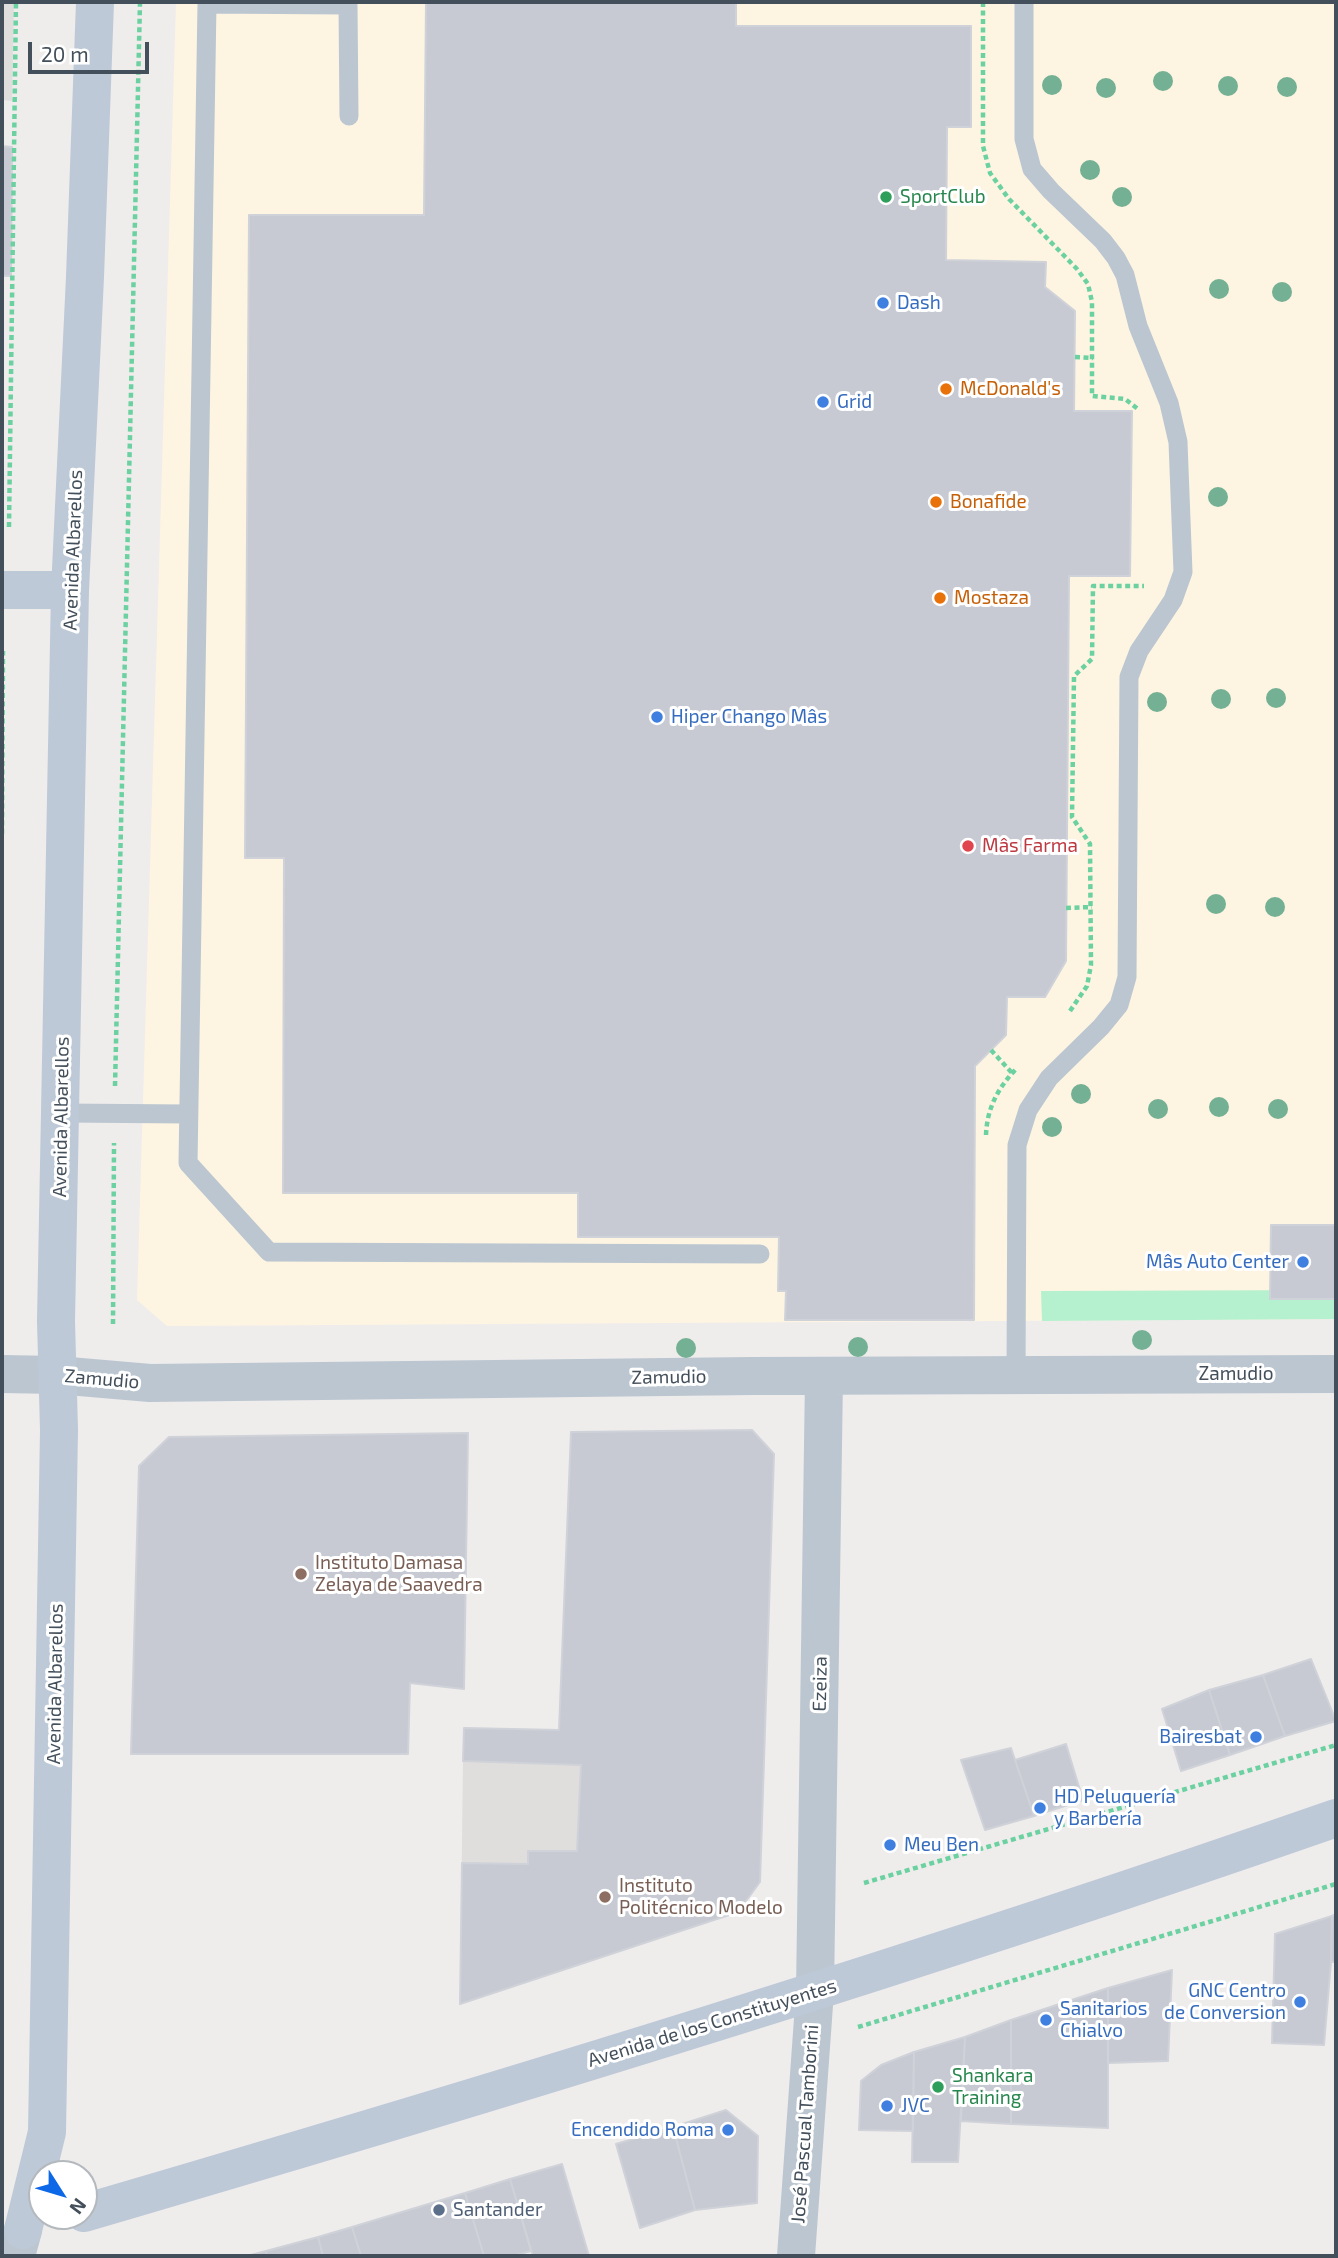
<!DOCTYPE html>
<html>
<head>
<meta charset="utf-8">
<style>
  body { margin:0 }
  #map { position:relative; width:1338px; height:2258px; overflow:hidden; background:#efecec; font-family:"Exo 2",sans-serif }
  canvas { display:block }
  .frame { position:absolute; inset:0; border:4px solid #434f5a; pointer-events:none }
  .north { position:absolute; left:28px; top:2160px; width:70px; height:70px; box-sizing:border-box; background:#fff; border:2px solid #b4b9bd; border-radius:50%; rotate:127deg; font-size:19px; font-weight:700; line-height:28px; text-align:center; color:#434f5a }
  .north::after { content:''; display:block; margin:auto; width:24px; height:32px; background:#0d68e8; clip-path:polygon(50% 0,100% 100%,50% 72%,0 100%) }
  .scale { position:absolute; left:28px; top:42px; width:121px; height:32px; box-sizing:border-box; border:4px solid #434f5a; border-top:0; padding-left:9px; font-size:21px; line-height:24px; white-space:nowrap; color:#434f5a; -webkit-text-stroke:5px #fff; paint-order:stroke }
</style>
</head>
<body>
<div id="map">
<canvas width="1338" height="2258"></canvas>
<div class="frame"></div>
<div class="north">N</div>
<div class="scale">20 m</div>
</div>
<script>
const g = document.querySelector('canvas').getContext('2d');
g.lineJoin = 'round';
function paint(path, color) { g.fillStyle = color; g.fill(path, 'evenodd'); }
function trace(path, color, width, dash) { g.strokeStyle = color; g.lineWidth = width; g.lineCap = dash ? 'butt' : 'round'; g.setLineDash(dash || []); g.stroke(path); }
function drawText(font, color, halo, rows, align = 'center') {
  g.font = font + ' "Exo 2",sans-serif'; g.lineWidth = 6; g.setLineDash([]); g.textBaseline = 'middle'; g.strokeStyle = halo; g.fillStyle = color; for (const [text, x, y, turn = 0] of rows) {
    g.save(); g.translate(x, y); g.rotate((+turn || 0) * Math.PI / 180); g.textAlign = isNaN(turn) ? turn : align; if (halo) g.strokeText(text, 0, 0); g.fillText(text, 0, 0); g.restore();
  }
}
paint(new Path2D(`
  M176 2H1336V1319L167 1326 137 1300Z`), '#fdf5e2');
paint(new Path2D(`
  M2 2H14L12 101 2 100Z
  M463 1761 764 1770 760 1882 738 1912 460 2004Z`), '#e0dddd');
paint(new Path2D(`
  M1336 1290V1319L1042 1321 1041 1291Z`), '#b5f1ce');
const building = new Path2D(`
  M426 2H736V26H971V127H947L946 260 1046 262 1045 287 1075 311 1074 411H1132L1130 576H1069L1066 961 1045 997H1007L1006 1035 975 1066 974 1320H785L786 1291H778L779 1237H578V1193H283L284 858H245L249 215H424Z
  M2 146 12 147 11 276H2Z
  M1271 1225H1336V1299H1270Z
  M752 1430 774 1454 760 1882 738 1912 460 2004 462 1863 528 1864V1851H577L581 1765 463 1761 464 1728 559 1730 571 1432Z
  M468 1433 464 1689 410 1683 408 1754H131L139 1466 169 1437Z
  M1311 1659 1336 1721 1285 1736 1263 1675Z
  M1263 1675 1285 1736 1230 1755 1209 1690Z
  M1209 1690 1230 1755 1181 1771 1162 1709Z
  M1066 1744 1083 1800 1034 1816 1015 1760Z
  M1011 1748 1034 1816 985 1830 961 1760Z
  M1336 1914V1962H1331L1332 1916Z
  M1332 1916 1331 1962 1324 2045 1272 2043 1275 1934Z
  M1172 1970 1168 2061 1108 2063V1988Z
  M1108 1988V2128L1011 2124V2020Z
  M1011 2020V2124L961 2121 965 2037Z
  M965 2037 958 2162H912L914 2052Z
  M914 2052 913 2131 859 2130 861 2081 881 2065Z
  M726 2110 758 2136 757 2203 695 2210 673 2127Z
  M673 2127 695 2210 640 2228 616 2144Z
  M562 2164 589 2256H533L510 2179Z
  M510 2179 531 2251 513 2256H484L465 2193Z
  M465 2193 484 2256H361L352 2227Z
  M352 2227 361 2256H323L318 2237Z
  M318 2237 323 2256H267L266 2251Z
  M266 2251 267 2256H247Z`);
paint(building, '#c7cad2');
trace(building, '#cfd2d8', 2);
trace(new Path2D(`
  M983 2V146L990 173 1009 199 1077 269 1088 284 1092 302V396L1125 399 1138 409
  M1075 357 1093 358
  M9 527 16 2
  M2 834 3 651
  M1066 908 1092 907
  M1070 1011 1087 986 1091 965 1090 844 1072 817 1074 676 1092 659 1093 586H1144
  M991 1050 1012 1073
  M115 1086 140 2
  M986 1135C987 1108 998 1088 1016 1069
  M113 1324 114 1143
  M864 1883 1336 1745
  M858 2027 1336 1884`), '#6cd1a1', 4.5, [5, 3.5]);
trace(new Path2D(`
  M349 116 348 5 207 4 188 1163 269 1252 760 1254
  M62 1113 188 1114
  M1016 1375 1017 1145 1028 1110 1049 1078 1101 1027 1119 1005 1127 977 1129 677 1139 651 1173 600 1183 572 1178 442 1169 403 1138 326 1125 275 1116 258 1103 241 1051 191 1032 169 1024 139V2`), '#bbc6d0', 19);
trace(new Path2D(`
  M2 1374 57 1375 150 1383 753 1376 1336 1374
  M16 2256 23 2230
  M796 2256 815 1991 824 1377`), '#bbc6d0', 38);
trace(new Path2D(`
  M2 590H70
  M84 2213C504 2090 923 1962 1336 1818
  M23 2230 47 2132 59 1430 56 1321 70 590 85 277 95 2`), '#bdc9d7', 38);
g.fillStyle = '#74b093';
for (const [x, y] of [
  [1163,81],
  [1052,85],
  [1228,86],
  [1287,87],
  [1106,88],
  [1090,170],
  [1122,197],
  [1219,289],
  [1282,292],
  [1218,497],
  [1276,698],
  [1221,699],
  [1157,702],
  [1216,904],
  [1275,907],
  [1081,1094],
  [1219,1107],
  [1158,1109],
  [1278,1109],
  [1052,1127],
  [1142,1340],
  [858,1347],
  [686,1348]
]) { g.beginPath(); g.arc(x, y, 10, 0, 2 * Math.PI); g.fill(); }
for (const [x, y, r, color] of [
  [886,197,7,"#2e9e5b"],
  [883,303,7,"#3f7fe0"],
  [946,389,7,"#e8710a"],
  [823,402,7,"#3f7fe0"],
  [936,502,7,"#e8710a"],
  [940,598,7,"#e8710a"],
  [657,717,7,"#3f7fe0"],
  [968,846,7,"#e0444e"],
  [1303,1262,7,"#3f7fe0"],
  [301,1574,7,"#8d6e63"],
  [1256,1737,7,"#3f7fe0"],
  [1040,1808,7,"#3f7fe0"],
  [890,1845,7,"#3f7fe0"],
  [605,1897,7,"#8d6e63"],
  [1300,2002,7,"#3f7fe0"],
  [1046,2020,7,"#3f7fe0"],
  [938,2087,7,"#2e9e5b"],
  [887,2106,7,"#3f7fe0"],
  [728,2130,7,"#3f7fe0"],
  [439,2210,7,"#5c6f8a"]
]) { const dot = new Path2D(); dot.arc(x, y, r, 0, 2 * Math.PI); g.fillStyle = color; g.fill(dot); trace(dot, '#fff', 2.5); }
drawText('19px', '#27864d', '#fff', [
  ["SportClub",900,197],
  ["Shankara",952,2076],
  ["Training",952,2098]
], 'left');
drawText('19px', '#366cbe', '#fff', [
  ["Dash",897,303],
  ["Grid",837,402],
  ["Hiper Chango Mâs",671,717],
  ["Mâs Auto Center",1289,1262,"right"],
  ["Bairesbat",1242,1737,"right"],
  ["HD Peluquería",1054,1797],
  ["y Barbería",1054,1819],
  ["Meu Ben",904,1845],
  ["GNC Centro",1286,1991,"right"],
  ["de Conversion",1286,2013,"right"],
  ["Sanitarios",1060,2009],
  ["Chialvo",1060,2031],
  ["JVC",901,2106],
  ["Encendido Roma",714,2130,"right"]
], 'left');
drawText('19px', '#c56008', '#fff', [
  ["McDonald's",960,389],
  ["Bonafide",950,502],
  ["Mostaza",954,598]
], 'left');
drawText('19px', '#434f5a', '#fff', [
  ["Avenida Albarellos",73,550,-88],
  ["Avenida Albarellos",61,1117,-89],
  ["Zamudio",1236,1374],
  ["Zamudio",669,1377,-1],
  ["Zamudio",102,1379,5],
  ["Avenida Albarellos",55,1684,-89],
  ["Ezeiza",820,1684,-89],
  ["Avenida de los Constituyentes",712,2023,-17],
  ["José Pascual Tamborini",805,2124,-86]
]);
drawText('19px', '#be3a42', '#fff', [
  ["Mâs Farma",982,846]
], 'left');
drawText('19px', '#785e54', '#fff', [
  ["Instituto Damasa",315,1563],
  ["Zelaya de Saavedra",315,1585],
  ["Instituto",619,1886],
  ["Politécnico Modelo",619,1908]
], 'left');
drawText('19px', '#4e5e75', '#fff', [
  ["Santander",453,2210]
], 'left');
</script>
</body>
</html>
